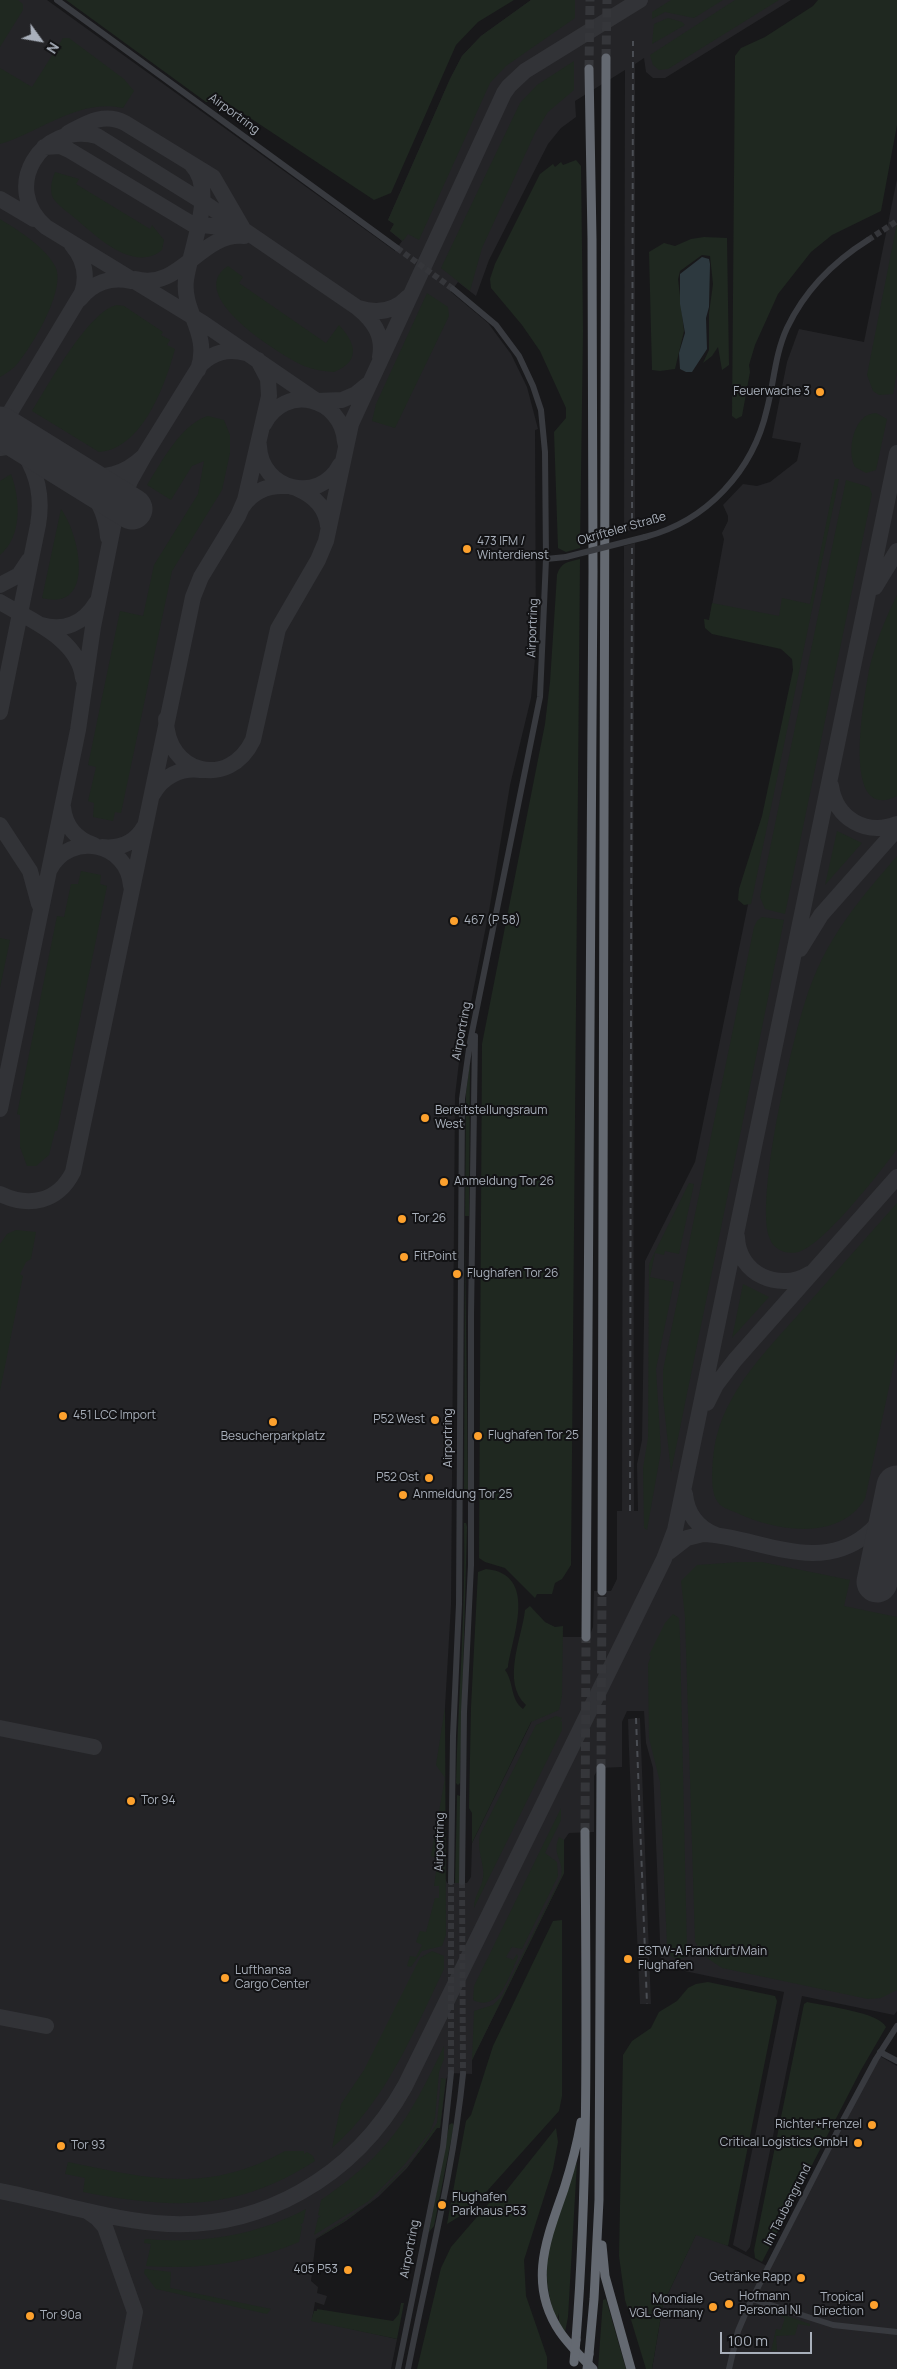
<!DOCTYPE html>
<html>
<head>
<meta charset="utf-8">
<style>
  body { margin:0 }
  #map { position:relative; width:897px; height:2369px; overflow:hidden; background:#18181a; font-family:Manrope,sans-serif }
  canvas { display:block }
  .north { position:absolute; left:15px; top:15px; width:50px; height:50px; -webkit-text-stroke:4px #131315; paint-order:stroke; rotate:122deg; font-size:14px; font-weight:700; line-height:20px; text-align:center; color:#a9b0bb }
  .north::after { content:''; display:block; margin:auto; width:18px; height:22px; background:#a9b0bb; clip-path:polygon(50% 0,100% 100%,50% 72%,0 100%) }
  .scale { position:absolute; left:720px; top:2332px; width:92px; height:22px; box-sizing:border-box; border:2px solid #a9b0bb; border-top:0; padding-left:6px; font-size:15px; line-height:18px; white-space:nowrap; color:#a9b0bb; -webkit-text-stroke:4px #131315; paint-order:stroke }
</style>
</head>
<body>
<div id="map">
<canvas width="897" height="2369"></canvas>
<div class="north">N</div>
<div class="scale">100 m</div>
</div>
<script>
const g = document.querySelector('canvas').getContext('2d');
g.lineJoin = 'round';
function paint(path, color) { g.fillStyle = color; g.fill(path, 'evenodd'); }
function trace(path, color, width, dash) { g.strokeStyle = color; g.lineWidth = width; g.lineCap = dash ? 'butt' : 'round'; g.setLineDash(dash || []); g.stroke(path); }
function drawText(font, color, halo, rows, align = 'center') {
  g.font = font + ' Manrope,sans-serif'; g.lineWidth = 4; g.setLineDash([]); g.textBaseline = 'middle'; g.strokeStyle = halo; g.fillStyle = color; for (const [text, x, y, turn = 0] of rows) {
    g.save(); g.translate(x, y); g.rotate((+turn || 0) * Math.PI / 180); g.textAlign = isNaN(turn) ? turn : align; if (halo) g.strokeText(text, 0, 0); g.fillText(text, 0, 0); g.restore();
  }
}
paint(new Path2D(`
  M0 0H47L395 251 402 241 390 231 394 224 388 220 450 79 462 56 481 36 531 0H791L665 78H653L646 72 644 58 635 64V529L624 532 625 70 575 101 576 117 561 128 548 144 489 260 476 296 458 282 451 292 488 323 511 354 527 387 538 429 535 430 536 649 531 698 510 785 489 911 459 1062 455 1096 451 1605 445 1707V1878L447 1883H467L471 1877 472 1843 555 1674 562 1672V1637H589L593 1627 594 1591H611L617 1579V1511H622L624 546 635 543 633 895 634 1511H638L637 1464 642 1440 645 1261 695 1162 801 647 708 627 724 539 722 533 728 521V516L723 505 743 484 757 486 770 482 797 461 801 443 772 438 787 362 799 329 864 342 897 179V2011L894 2015 802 1996 750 2247 746 2252 733 2245 784 1992 661 1966 653 1768 646 1743 644 1711H627L622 1722V1767L599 1768 594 1776V1832L569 1833 564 1840V1873L472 2060V2074L450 2073 446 2079 440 2128H437L407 2168 378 2197 346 2221 316 2239 311 2281 318 2287 317 2293 327 2296 324 2305 315 2302 312 2320 397 2339 391 2369H0Z
  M640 1718 647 1903 651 2004H640L629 1750 628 1719Z
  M878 2055 897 2066V2369H652L663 2304 696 2234 718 2241 769 2267Z`), '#242427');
paint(new Path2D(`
  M0 0H18L23 4V10L0 47Z
  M66 0H514L478 22 456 45 391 193 374 200 226 102H206Z
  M531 0H575V18L506 66 490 83 419 240 408 234 403 241 390 231 394 224 388 220 450 79 462 56 481 36Z
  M671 0H723L694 18 665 12 652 19V12Z
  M735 0H779L668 69 659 70 653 65 650 55Z
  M818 0H897V125L881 211 832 235 811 252 778 294 755 345 749 365 750 372 742 416 736 419 732 416 735 56 741 48 765 37 813 6Z
  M668 18 682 22 685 25 652 44 654 24Z
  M63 38H69L124 79 134 91 123 108C79 98 40 132 0 144V68L32 87Z
  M574 61V90L548 112 535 133 482 248 470 291 441 268 520 103 537 85Z
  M576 160 581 166 583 331 580 548 566 552 558 548 554 432 566 418V408L540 351 522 325 491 288 490 279 495 264 540 174 553 164 555 167 561 162 563 165Z
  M55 172 79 179 76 184 150 229 152 225 164 240 162 250C134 273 97 237 76 219 69 213 58 206 53 198 49 189 52 180 55 172Z
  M0 219C18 230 45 247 55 266 67 288 33 345 18 363 13 369 7 373 0 377Z
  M897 223V372L893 394 879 395 873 391 867 375Z
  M704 237 727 238 729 365 722 370 718 347 712 356 703 363 709 350V313L713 284 710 256 702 255 680 271 678 279 684 331 675 369 660 371 652 370 649 252 664 243 675 246 691 239Z
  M228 266 243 277 239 283 326 343 339 325C355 342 362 361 334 372 324 371 314 370 304 366 280 355 183 295 228 266Z
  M427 293 448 307 449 316 395 428 372 421 376 404Z
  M117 305 124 306 163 332 161 335 170 340 167 345 175 349C165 386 142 449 99 452L32 411C48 386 89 310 117 305Z
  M876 413 887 419 876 470 866 473 855 467C846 451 854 413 876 413Z
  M208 416 224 420 230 435V453L222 490 172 571 121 813 115 812 113 821 93 817 94 803 88 801 96 767 88 765 120 611 143 616 154 565 198 494 204 461 192 466 171 500 147 485C161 463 181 424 208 416Z
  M11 474C20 498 23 536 0 555V481Z
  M835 479H839L751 904 744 905 738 900 739 889 762 816 793 670 792 659 781 649 712 634 705 628 704 619 709 620 712 603 779 616 782 598 810 604Z
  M846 480 869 487 872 494 785 914 765 909 760 897Z
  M61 509C80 535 96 612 42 598Z
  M580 559 571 1565 562 1579 555 1583 552 1594H537L535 1598 505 1568 485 1562 479 1558 482 1044 545 724 550 682 557 575C561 562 568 562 580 559Z
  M897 595V796C839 825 865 694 869 670 875 644 885 619 897 595Z
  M837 831 862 843 825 885Z
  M897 856V1149C881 1171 823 1246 798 1252 787 1255 774 1250 770 1239 753 1202 796 1017 814 977 833 930 865 893 897 856Z
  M81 871 101 875 100 884 107 886 57 1131H55L49 1155 36 1166H27L20 1147V1115L17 1114 57 916 64 917 71 884H78Z
  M762 917 784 920 671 1472 663 1397V1370L754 927 757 921Z
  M0 938 10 940 0 988Z
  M470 1062 469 1216H465L466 1092Z
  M689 1183 694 1184 679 1254 665 1251 664 1255 655 1253 650 1277 674 1282 656 1369 661 1451 647 1530 644 1528 643 1468 648 1438 649 1264Z
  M897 1203V1350L865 1499C838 1542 776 1531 737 1513 730 1510 719 1507 716 1499 709 1487 713 1448 717 1435 730 1385 771 1346 804 1308 835 1273 866 1238 897 1203Z
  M16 1230 36 1232 31 1259 26 1262 20 1274 23 1276 0 1391V1244L7 1234Z
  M465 1241 468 1490H464Z
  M743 1284 769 1297 732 1338Z
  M464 1523H466L467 1527 460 1783 458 1785 456 1783C458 1697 466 1610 464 1523Z
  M739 1562H762L850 1580 844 1606 897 1617V1990L881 1998 868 1999 722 1968 704 1956 695 1942 685 1617 681 1581 697 1565Z
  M486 1569C539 1574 512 1637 508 1667L505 1670C514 1682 510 1699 523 1709L526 1705C501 1682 522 1638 525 1610L530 1606 545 1622 555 1627 563 1626 562 1696 559 1710 531 1722 472 1843V1813L469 1808 471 1707 478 1572Z
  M673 1614 679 1618 680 1638 687 1951 685 1957 678 1960 671 1956 667 1946 660 1782 649 1738 648 1664 651 1656 649 1655 665 1623Z
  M445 1707 446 1935 442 1946 422 1951 411 1967 407 1966 410 1956 416 1957 422 1945 416 1942 420 1931 426 1932 435 1898H439V1886H434L438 1858 431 1856 445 1778 436 1765Z
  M556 1716 562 1718 560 1722 562 1721V1730L474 1908C474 1895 481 1890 483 1878 485 1864 476 1850 480 1835L536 1725Z
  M457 1795 460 1796V1883H455Z
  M561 1808V1820L545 1853 557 1862 558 1876 522 1949 512 1947 506 1957 513 1960 517 1954 518 1957C509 1975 500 2013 473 2000L474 1986Z
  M559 1837 564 1840V1873L472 2060 474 2011 493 2005 502 1996 561 1877C565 1860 551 1856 559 1837Z
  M562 1920V2096L559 2111 470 2210 447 2224 466 2121 471 2115 493 2046 553 1921Z
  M432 1951 444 1956V1969C413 2033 387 2100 332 2148L341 2104 364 2070 420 1958Z
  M708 1982 775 1996 777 2001 728 2246 696 2235 663 2304 652 2369H646L625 2300 619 2256 623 2055 632 2041 651 2028 659 2012 677 2001 688 1988 696 1984Z
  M807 2002C824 2006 879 2012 886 2027L861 2070 762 2262 755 2258 754 2250 804 2004Z
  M444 2046V2059L439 2072 435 2118 430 2132 405 2164 369 2201 314 2235 318 2218 321 2216 318 2215 321 2200C390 2153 409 2119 444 2046Z
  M441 2078 446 2079 440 2128H437C403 2177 365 2212 313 2240L370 2203 413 2159 437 2123Z
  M452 2123 454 2125 434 2226 429 2232 449 2125Z
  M556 2128 558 2142 553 2169 524 2260 526 2296 547 2357V2369H417L441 2268 451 2247 495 2196 506 2191Z
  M285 2151H304V2154L307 2152 313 2156 315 2161C235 2212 173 2209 83 2192L85 2178 65 2174 68 2162C150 2179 207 2194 285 2151Z
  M577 2162 568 2317 565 2332 559 2323V2313L557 2320C533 2261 557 2218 577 2162Z
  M306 2209 303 2223 300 2225 302 2226 299 2242C249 2263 200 2270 146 2266L151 2244 144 2243 145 2239C201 2244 255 2236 306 2209Z
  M145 2269 171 2272 170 2288 271 2309 267 2314 156 2289 144 2273Z
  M606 2299 626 2369H598L603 2300Z
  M401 2303H404L397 2339 311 2321 314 2311H317V2309L393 2321 399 2314Z
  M781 2314 810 2324V2326L798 2324 795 2335 776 2336 777 2351H771L776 2329 781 2330 785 2318 780 2316Z`), '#1f2820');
paint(new Path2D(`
  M702 257 709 259 710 264 709 307 706 318 707 349 692 372H686L680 369 679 353 685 333 680 304V274Z`), '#2d393f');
trace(new Path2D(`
  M68 133C87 123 104 112 125 123L213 177 242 227
  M44 147 60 146 69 150 192 224 240 229
  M192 165C217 190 190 249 186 280 182 313 211 333 198 370
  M0 199 34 219
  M135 279C180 292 200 232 244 236
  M80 299C92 283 111 276 131 281
  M358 308C377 314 394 312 408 297
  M367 385 356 394 342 400 317 401 203 323 46 227C0 188 41 121 97 136L203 202 358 308C374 321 384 336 380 357
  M264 424C285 383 342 397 345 442
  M0 429 82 293C88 275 84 259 72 245
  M259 446C261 490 319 505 340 465
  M0 448 19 445 40 452
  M78 476C105 479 124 475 144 456L201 364C214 352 228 348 246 353
  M78 476C96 493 106 512 108 537
  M298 489C314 496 326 507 328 526
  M243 506C253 491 268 485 286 486
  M0 585 19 575 29 560
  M875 587 897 551
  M0 602C30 620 79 639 83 678
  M41 625C64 632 84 623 96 603
  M0 712 38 525C45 485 31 454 1 428
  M166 719C166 774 229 790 253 740L278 629 318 560 326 541 351 424 504 93 509 86 525 71 640 0
  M831 786C836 819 866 836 897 824
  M153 794C162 777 181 767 201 770
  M63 807C65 826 76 839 94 845
  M0 825 30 871 39 904
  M102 847C120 849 135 843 144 827
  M50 869C70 831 128 842 131 886
  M800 949 821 915 897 829
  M0 1109 78 730 93 627 114 522 130 481 144 456
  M0 1194C29 1208 58 1202 73 1172L193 597 201 577 238 516 245 500 269 396 268 379 258 360
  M737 1237C738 1274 779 1292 809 1274
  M707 1403 716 1385 735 1360 897 1177
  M685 1494C687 1514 698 1528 716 1535
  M669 1552 687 1538 703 1534C757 1536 816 1575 866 1535 882 1522 893 1503 897 1483
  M0 1728 94 1747
  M0 2017 46 2026
  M0 2191C52 2201 103 2218 155 2223 260 2233 355 2176 405 2086L664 1559 675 1530 897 453
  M87 2211 97 2218 105 2227 135 2312 124 2369`), '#323337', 16);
trace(new Path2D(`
  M0 427 132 509
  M877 1582 897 1486`), '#323337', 41);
trace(new Path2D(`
  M868 240 897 221
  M397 248 453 289
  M462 1882 463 2074
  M451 2073V1882`), '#35363a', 6, [6, 3]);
trace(new Path2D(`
  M606 58 607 0
  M589 69 590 0
  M601 1768 602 1591
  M585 1832 586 1637`), '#35363a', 9, [9, 4.5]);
trace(new Path2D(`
  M57 0 397 248
  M645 537C707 521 753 471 767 409 774 382 775 354 787 328 805 290 833 262 868 240
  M546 559 566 557
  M451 1882 453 1736 459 1604 462 1099 470 1042 540 697 546 559 545 452 541 410 533 386 519 356 496 325 453 289
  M462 1882 464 1712 471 1565V1316L475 1036
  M880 2052 897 2061
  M752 2299 833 2325 897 2332
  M398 2369 443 2147 451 2073
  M408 2369C427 2271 453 2174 463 2074
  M729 2369 738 2331 750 2303 841 2124 876 2059 897 2026`), '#383a3f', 6);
trace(new Path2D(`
  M602 1591 606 58
  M586 1637 593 571 592 239 589 69
  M581 2122C577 2145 571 2167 564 2189 547 2238 527 2283 560 2332 569 2345 581 2357 593 2369
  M602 2245 605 2276 631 2369
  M576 2340C589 2171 586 2002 585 1832
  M589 2354 594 2299 599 2200 601 1768`), '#646971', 9);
trace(new Path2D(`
  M632 530 633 41
  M630 1511 632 544
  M636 1718 647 2004`), '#4b4e54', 2, [6, 5]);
trace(new Path2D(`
  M566 557 645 537`), '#383a3f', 6);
trace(new Path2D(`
  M574 2362 576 2340
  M587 2369 589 2354`), '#646971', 9);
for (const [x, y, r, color] of [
  [820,392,5,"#fda12d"],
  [467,549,5,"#fda12d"],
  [454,921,5,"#fda12d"],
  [425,1118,5,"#fda12d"],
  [444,1182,5,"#fda12d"],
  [402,1219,5,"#fda12d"],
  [404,1257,5,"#fda12d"],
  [457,1274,5,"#fda12d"],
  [63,1416,5,"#fda12d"],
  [435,1420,5,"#fda12d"],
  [273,1422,5,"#fda12d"],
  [478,1436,5,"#fda12d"],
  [429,1478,5,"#fda12d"],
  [403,1495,5,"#fda12d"],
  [131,1801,5,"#fda12d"],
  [628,1959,5,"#fda12d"],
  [225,1978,5,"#fda12d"],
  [872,2125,5,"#fda12d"],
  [858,2143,5,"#fda12d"],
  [61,2146,5,"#fda12d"],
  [442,2205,5,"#fda12d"],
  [348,2270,5,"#fda12d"],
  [801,2278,5,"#fda12d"],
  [729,2304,5,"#fda12d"],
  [874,2305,5,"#fda12d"],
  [713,2307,5,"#fda12d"],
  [30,2316,5,"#fda12d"]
]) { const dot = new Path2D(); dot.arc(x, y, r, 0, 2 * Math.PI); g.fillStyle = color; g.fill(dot); trace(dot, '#131315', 2); }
drawText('12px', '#a9b0bb', '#131315', [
  ["Airportring",234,114,36],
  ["Okrifteler Straße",622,529,-16],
  ["Airportring",533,628,-88],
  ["Airportring",462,1031,-79],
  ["Airportring",449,1438,-90],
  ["Airportring",440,1842,-89],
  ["Im Taubengrund",788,2205,-63],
  ["Airportring",410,2249,-79]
]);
drawText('12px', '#a9b0bb', '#131315', [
  ["Feuerwache 3",810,392,"right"],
  ["473 IFM /",477,542],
  ["Winterdienst",477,556],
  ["467 (P 58)",464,921],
  ["Bereitstellungsraum",435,1111],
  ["West",435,1125],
  ["Anmeldung Tor 26",454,1182],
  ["Tor 26",412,1219],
  ["FitPoint",414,1257],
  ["Flughafen Tor 26",467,1274],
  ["451 LCC Import",73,1416],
  ["P52 West",425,1420,"right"],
  ["Flughafen Tor 25",488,1436],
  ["Besucherparkplatz",273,1437,"center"],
  ["P52 Ost",419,1478,"right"],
  ["Anmeldung Tor 25",413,1495],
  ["Tor 94",141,1801],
  ["ESTW-A Frankfurt/Main",638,1952],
  ["Flughafen",638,1966],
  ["Lufthansa",235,1971],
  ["Cargo Center",235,1985],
  ["Richter+Frenzel",862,2125,"right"],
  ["Critical Logistics GmbH",848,2143,"right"],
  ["Tor 93",71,2146],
  ["Flughafen",452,2198],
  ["Parkhaus P53",452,2212],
  ["405 P53",338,2270,"right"],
  ["Getränke Rapp",791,2278,"right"],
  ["Hofmann",739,2297],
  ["Personal Nl",739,2311],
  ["Tropical",864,2298,"right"],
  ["Direction",864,2312,"right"],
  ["Mondiale",703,2300,"right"],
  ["VGL Germany",703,2314,"right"],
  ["Tor 90a",40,2316]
], 'left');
</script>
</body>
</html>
